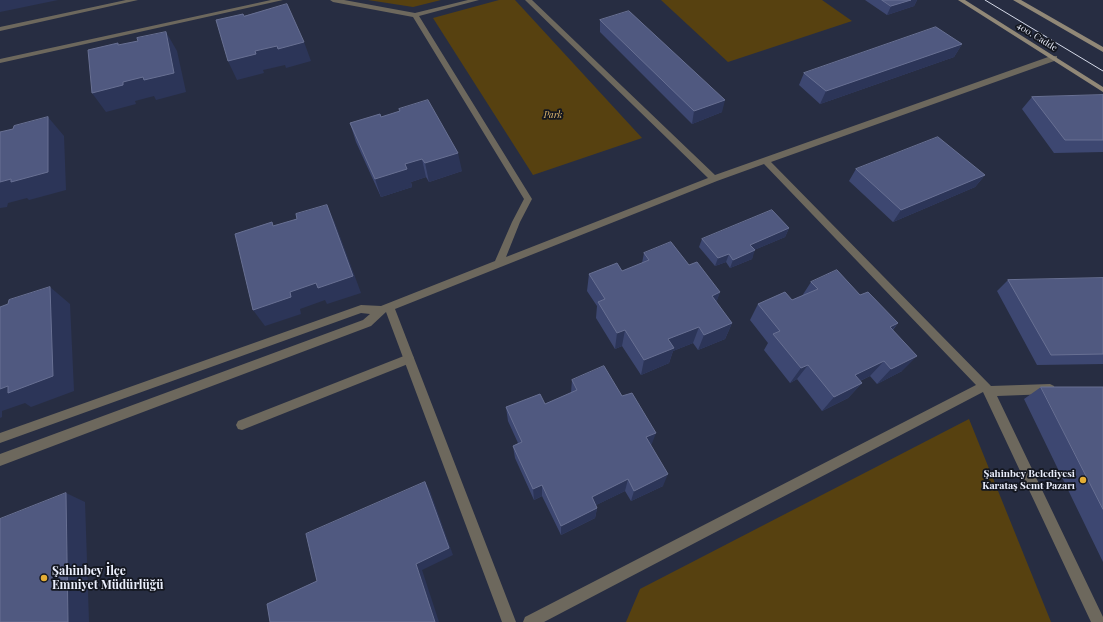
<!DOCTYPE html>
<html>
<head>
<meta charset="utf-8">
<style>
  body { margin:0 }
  canvas { display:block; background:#272d42 }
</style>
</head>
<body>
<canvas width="1103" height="622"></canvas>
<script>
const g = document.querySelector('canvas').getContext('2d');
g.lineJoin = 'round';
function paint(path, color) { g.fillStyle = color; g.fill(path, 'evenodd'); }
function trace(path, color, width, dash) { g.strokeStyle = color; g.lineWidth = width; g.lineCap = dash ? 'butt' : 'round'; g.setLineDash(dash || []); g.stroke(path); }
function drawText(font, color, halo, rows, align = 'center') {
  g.font = font + ' "Playfair Display",serif'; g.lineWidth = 3.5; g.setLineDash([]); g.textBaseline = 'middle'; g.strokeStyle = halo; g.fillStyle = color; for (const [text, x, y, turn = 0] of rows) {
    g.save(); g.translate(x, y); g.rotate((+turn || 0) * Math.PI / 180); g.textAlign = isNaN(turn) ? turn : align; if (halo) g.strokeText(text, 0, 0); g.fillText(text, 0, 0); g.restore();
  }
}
paint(new Path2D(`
  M368 0H441L413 7Z
  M499 0H515L642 138 533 175 433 18Z
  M661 0H822L852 21 728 62Z
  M969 419 1051 622H626L640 589Z`), '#574110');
paint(new Path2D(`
  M409 354 413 356 414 359 413 362 242 430 238 429 236 425 238 421Z`), '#6d685d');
paint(new Path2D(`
  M126 0H138L0 31V27Z
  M271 0H283L0 63V59Z
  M330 0H344L415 13 468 0H479L419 16 532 199 520 222 506 257 708 178 525 0H532L715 175 1051 56H1057V60L771 162 991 386 1050 384 1054 386 1055 389 1054 392 1050 394 997 396 1103 617V622H1091L983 392 544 622H523L525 617 976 385 764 164 717 181 395 309 516 622H502L386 312 371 326 0 466V454L363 320 370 314 361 313 0 443V433L361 305 381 306 495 261 512 222 524 199 413 17 333 2Z`), '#6d685d');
paint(new Path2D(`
  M958 0H965L1103 87V92Z
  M1013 0H1021L1103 47V52Z`), '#918877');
trace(new Path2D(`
  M985 0 1103 71`), '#d5dae8', 1);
paint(new Path2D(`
  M865 0H917L914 6 887 15Z
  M600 20 722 112 692 124 600 32Z
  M962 44 954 57 820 104 799 85 804 73Z
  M1103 95V152L1054 153 1022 109 1032 97Z
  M399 109 462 171 429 182 426 177 411 182 412 187 381 197 356 142 350 123 381 117 400 112Z
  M856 169 985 175 975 187 893 222 849 181Z
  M789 228 785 237 754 250 752 259 730 268 726 262 715 266 699 247 702 239Z
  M644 253 689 265 720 292 716 302 732 323 725 339 698 350 693 343 673 351 669 363 641 375 622 346 615 349 596 318 597 306 587 291 589 274 622 271 642 263Z
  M1103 278V364L1037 365 997 291 1008 280Z
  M811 282 860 295 898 323 893 330 902 371 877 384 870 376 860 381 862 383 848 398 822 411 797 379 790 383 764 350 768 343 750 320 758 304 792 300 802 296Z
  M572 380 651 446 663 486 631 501 625 491 596 505 597 508 595 518 561 535 542 496 534 500 515 458 513 446 518 443 508 421 506 407 545 404 571 393Z
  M1041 387H1103V562L1024 399Z`), '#3d4771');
paint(new Path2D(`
  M0 0H58L0 12Z
  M911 0H917L914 6 887 15 891 6Z
  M166 32 177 51 186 92 156 100 154 96 135 101 136 104 106 112 92 93 123 82Z
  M304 42 311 61 286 68 285 65 263 70 264 73 237 80 228 61 255 51 277 46Z
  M962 44 954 57 820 104 826 91Z
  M725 100 722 112 692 124 694 111Z
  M48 117 64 136 66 190 29 200 27 198 8 203 7 207 0 208V182Z
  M458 153 462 171 429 182 425 163Z
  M422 159 426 177 411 182 412 187 381 197 375 179 405 164Z
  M985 175 975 187 893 222 901 210Z
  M327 205 335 223 361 293 327 304 325 300 300 309 301 314 265 326 253 310 290 292Z
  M789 228 785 237 747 253 750 245Z
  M755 250 752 259 730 268 733 260Z
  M729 254 726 262 715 266 718 258Z
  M50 287 70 304 74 391 31 407 25 403 2 411V417L0 418V389Z
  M720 292 714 309 712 296Z
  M732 323 725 339 698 350 704 335Z
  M898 323 884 339 890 327Z
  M699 327 693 343 673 351 669 363 641 375 644 360 668 339Z
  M625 330 622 346 615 349 617 333Z
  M917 356 902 371 877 384 891 369Z
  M884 361 870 376 842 389 855 375Z
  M808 365 797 379 790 383 801 368Z
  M862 383 848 398 822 411 834 397Z
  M656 433 651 446 646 437Z
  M668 474 663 486 631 501 634 491Z
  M628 479 625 491 590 508 592 497Z
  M425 482 430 491 453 555 422 570 439 622H435L416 564Z
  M542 485V496L534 500 533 489Z
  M66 493 85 502 89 622H68Z
  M597 508 595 518 561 535V526Z`), '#2c3558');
const building = new Path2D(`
  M882 0H911L891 6Z
  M287 4 304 42 278 49 277 46 255 51 256 54 228 61 216 20 243 14 244 16Z
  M629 11 725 100 694 111 600 20Z
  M936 27 962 44 826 91 804 73Z
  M166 32 174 73 144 80 143 77 123 82V85L92 93 88 50 118 43V45L138 41 137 38Z
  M1103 95V140H1065L1032 97Z
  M428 100 458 153 425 163 422 159 405 164 407 169 375 179 350 123 380 114 381 117 400 111 399 109Z
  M48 117V172L11 182V179L0 182V132L13 129 14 126Z
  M938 137 985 175 901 210 856 169Z
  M327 205 353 276 318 288 316 283 290 292 291 297 253 310 235 234 272 222 273 226 297 219 296 214Z
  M772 210 789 228 750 245 755 250 733 260 729 254 718 258 702 239Z
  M671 242 689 265 697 262 720 292 712 296 732 323 704 335 699 327 668 339 674 348 644 360 625 330 617 333 598 302 605 299 589 274 617 263 622 271 649 260 644 253Z
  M837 270 860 295 868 292 898 323 890 327 917 356 891 369 884 361 855 375 862 383 834 397 808 365 801 368 773 334 780 331 758 304 785 292 792 300 818 289 811 282Z
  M1103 278V354L1051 355 1008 280Z
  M50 287 53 376 8 393V386L0 389V307L8 304 9 300Z
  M604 366 622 396 632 393 656 433 646 437 668 474 634 491 628 479 592 497 597 508 561 526 542 485 533 489 513 446 522 442 506 407 540 394 545 404 577 390 572 380Z
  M1041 387H1103V509Z
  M425 482 449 548 416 564 435 622H270L267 604 317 581 306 534Z
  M66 493 68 622H0V519Z`);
paint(building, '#505980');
trace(building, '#687093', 1);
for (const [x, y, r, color] of [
  [1083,480,4,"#e4ad35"],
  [44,578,4,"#e4ad35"]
]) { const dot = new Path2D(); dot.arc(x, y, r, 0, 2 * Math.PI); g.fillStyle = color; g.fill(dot); trace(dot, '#13161f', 1.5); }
drawText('9px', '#ebeffd', '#13161f', [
  ["400. Cadde",1037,37,32]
]);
drawText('italic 9px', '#e6bd70', '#13161f', [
  ["Park",553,115]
]);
drawText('bold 10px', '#ebeffd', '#13161f', [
  ["Şahinbey Belediyesi",1075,474],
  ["Karataş Semt Pazarı",1075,486]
], 'right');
drawText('bold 12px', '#ebeffd', '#13161f', [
  ["Şahinbey İlçe",52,571],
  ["Emniyet Müdürlüğü",52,585]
], 'left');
</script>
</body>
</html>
